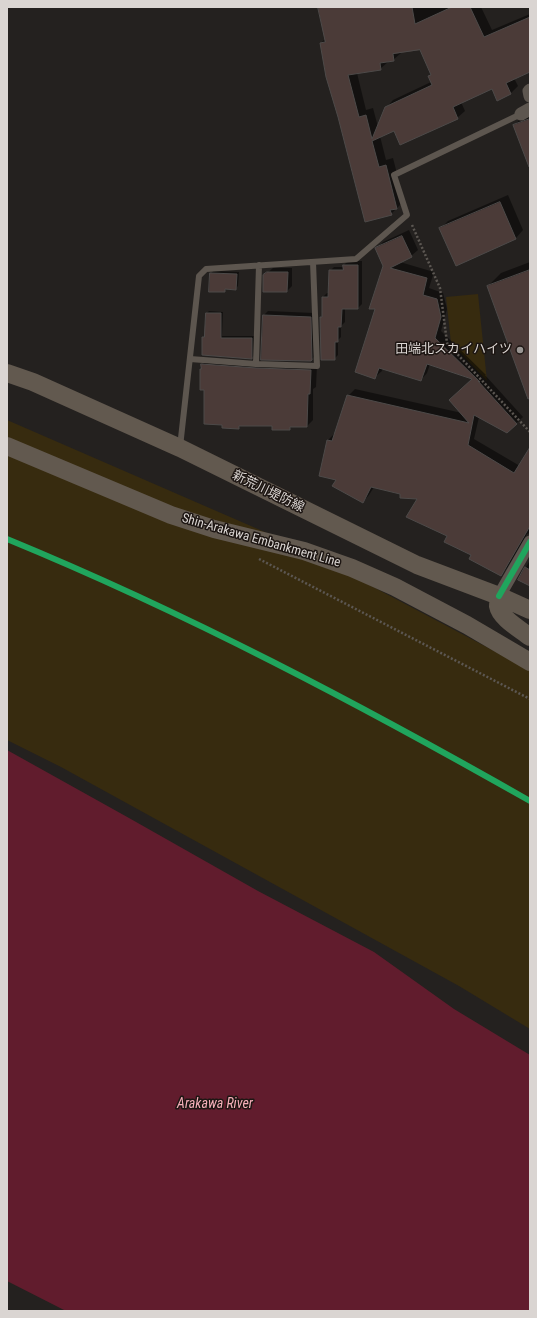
<!DOCTYPE html>
<html>
<head>
<meta charset="utf-8">
<style>
  body { margin:0 }
  #map { position:relative; width:537px; height:1318px; overflow:hidden; background:#24211f; font-family:"Roboto Condensed",sans-serif }
  canvas { display:block }
  .frame { position:absolute; inset:0; border:8px solid #dad5d2; pointer-events:none }
</style>
</head>
<body>
<div id="map">
<canvas width="537" height="1318"></canvas>
<div class="frame"></div>
</div>
<script>
const g = document.querySelector('canvas').getContext('2d');
g.lineJoin = 'round';
function paint(path, color) { g.fillStyle = color; g.fill(path, 'evenodd'); }
function trace(path, color, width, dash) { g.strokeStyle = color; g.lineWidth = width; g.lineCap = dash ? 'butt' : 'round'; g.setLineDash(dash || []); g.stroke(path); }
function drawText(font, color, halo, rows, align = 'center') {
  g.font = font + ' "Roboto Condensed","Noto Sans JP",sans-serif'; g.lineWidth = 3; g.setLineDash([]); g.textBaseline = 'middle'; g.strokeStyle = halo; g.fillStyle = color; for (const [text, x, y, turn = 0] of rows) {
    g.save(); g.translate(x, y); g.rotate((+turn || 0) * Math.PI / 180); g.textAlign = isNaN(turn) ? turn : align; if (halo) g.strokeText(text, 0, 0); g.fillText(text, 0, 0); g.restore();
  }
}
paint(new Path2D(`
  M478 294 487 381 451 343 446 297Z
  M7 420 290 543 530 670V1029L459 986 61 767 7 740Z`), '#372b0f');
paint(new Path2D(`
  M7 750 129 818 258 891 374 952 454 1009 530 1055V1311H66L7 1281Z`), '#611c2d');
paint(new Path2D(`
  M319 7H442V8L481 7 492 30 530 14V71L514 78 518 86 511 93 498 99 492 88 461 102 465 111 457 118 394 130 380 136 386 160 393 158 404 201 391 214 321 43 325 39ZM421 49 432 73 429 77 431 82 393 100 386 108 378 127 373 108 366 110 357 73 380 69 388 62 393 60 401 53Z
  M530 115V166L514 126 521 118Z
  M508 195 523 230 516 238 457 264 441 228 448 221Z
  M409 230 418 250 411 256 400 262 434 272 429 288 443 293 447 309 441 331 486 375H485L523 417 507 432 479 417 474 439 520 466 530 452V533L527 534 507 568 501 575 448 536 418 498 374 487 369 495 363 502 338 479 328 440 334 434H336L348 396 355 389 462 413 473 379 430 364 427 373 421 380 383 368 382 371 375 377 376 308 384 266 376 249 383 242Z
  M348 261H362V304L358 308H345V322L341 326V337L338 340V355L334 359 321 317 323 315V297L327 293H330V271L334 267H344V265Z
  M530 262V385L488 286 501 273Z
  M273 268H292V286L287 291 264 276Z
  M213 271 239 272 238 286 236 288H227L224 291 211 274Z
  M209 311 223 312 222 336H254V356L251 358 203 338 206 335 207 313Z
  M268 311 314 313 315 356 311 360 264 315Z
  M208 359 317 365 316 387 313 389V420L307 426H293L289 429 273 425H241L239 428 223 424 205 389 202 365ZM206 364 261 368V370L206 366Z
  M530 560V584L519 579Z`), '#0007');
const building = new Path2D(`
  M318 7H412L415 24 452 7H470L484 37 530 17V72L506 83 511 94 497 101 492 89 453 107 458 119 400 145 394 131 372 141 379 167 386 165 397 209 390 210 392 215 365 222 338 117 326 77 320 43 325 42ZM420 50 431 75 428 76 432 85 385 107 372 139 366 115 359 117 348 75 381 70 380 63 394 61 393 54Z
  M530 119V167H529L513 125Z
  M500 202 516 239 456 266 439 228Z
  M402 236 412 257 390 268 427 278 423 295 437 299 441 317 435 338 480 382 478 381 517 424 507 433 474 415 468 445 514 473 530 447V526L501 576 469 559 471 555 444 542 447 536 406 517 417 499 400 498V494L371 487 363 503 332 486 336 480 319 476 327 440 332 441 347 395 469 423 449 400 472 379 427 364 421 381 379 368 375 379 355 372 375 309H369L383 266 375 248Z
  M343 265H358V309H342L341 327H338V342H335V360H321L320 317H322V297H328L329 270H343Z
  M530 270V398L528 399 487 286Z
  M267 272H288L287 292H263V275Z
  M210 273 237 274 236 290 225 289V292H209Z
  M206 313H221V338H252V359L202 355V337H204Z
  M263 315 311 317 312 360 311 361 261 360Z
  M201 364 256 368 311 370 310 394H308L307 427H290V430H272V426H239V429L222 428V425L204 424V390H200V369H201Z
  M525 567 530 570V586L518 580Z`);
paint(building, '#4b3b38');
trace(building, '#4d4a49', 1);
trace(new Path2D(`
  M412 225 440 288 447 343 530 432
  M259 559 530 699`), '#5c5752', 2.5, [2, 2]);
trace(new Path2D(`
  M190 359 256 364 317 366 313 262
  M256 364 259 265
  M180 447 199 276 206 269 356 259 407 215 394 175 521 114`), '#5d564f', 6);
trace(new Path2D(`
  M530 90 529 91 530 96
  M521 114 530 109
  M499 596 530 542`), '#5d564f', 13);
trace(new Path2D(`
  M7 373 33 382 180 448 417 565 499 596 530 610
  M7 446 171 515 214 529 304 551 352 568 395 587 467 625 530 662
  M499 596C499 599 498 603 498 606 500 618 520 629 530 637`), '#62594f', 18);
trace(new Path2D(`
  M7 539C187 613 361 705 530 801
  M499 596 530 542`), '#20a55d', 6);
for (const [x, y, r, color] of [
  [520,350,4,"#9a9693"]
]) { const dot = new Path2D(); dot.arc(x, y, r, 0, 2 * Math.PI); g.fillStyle = color; g.fill(dot); trace(dot, '#1d1613', 1.5); }
drawText('13px', '#dad5d2', '#1d1613', [
  ["田端北スカイハイツ",512,350]
], 'right');
drawText('13px', '#dad5d2', '#1d1613', [
  ["新荒川堤防線",268,492,26],
  ["Shin-Arakawa Embankment Line",261,541,16]
]);
drawText('italic 14px', '#f5afb9', '#1d1613', [
  ["Arakawa River",215,1104]
]);
</script>
</body>
</html>
